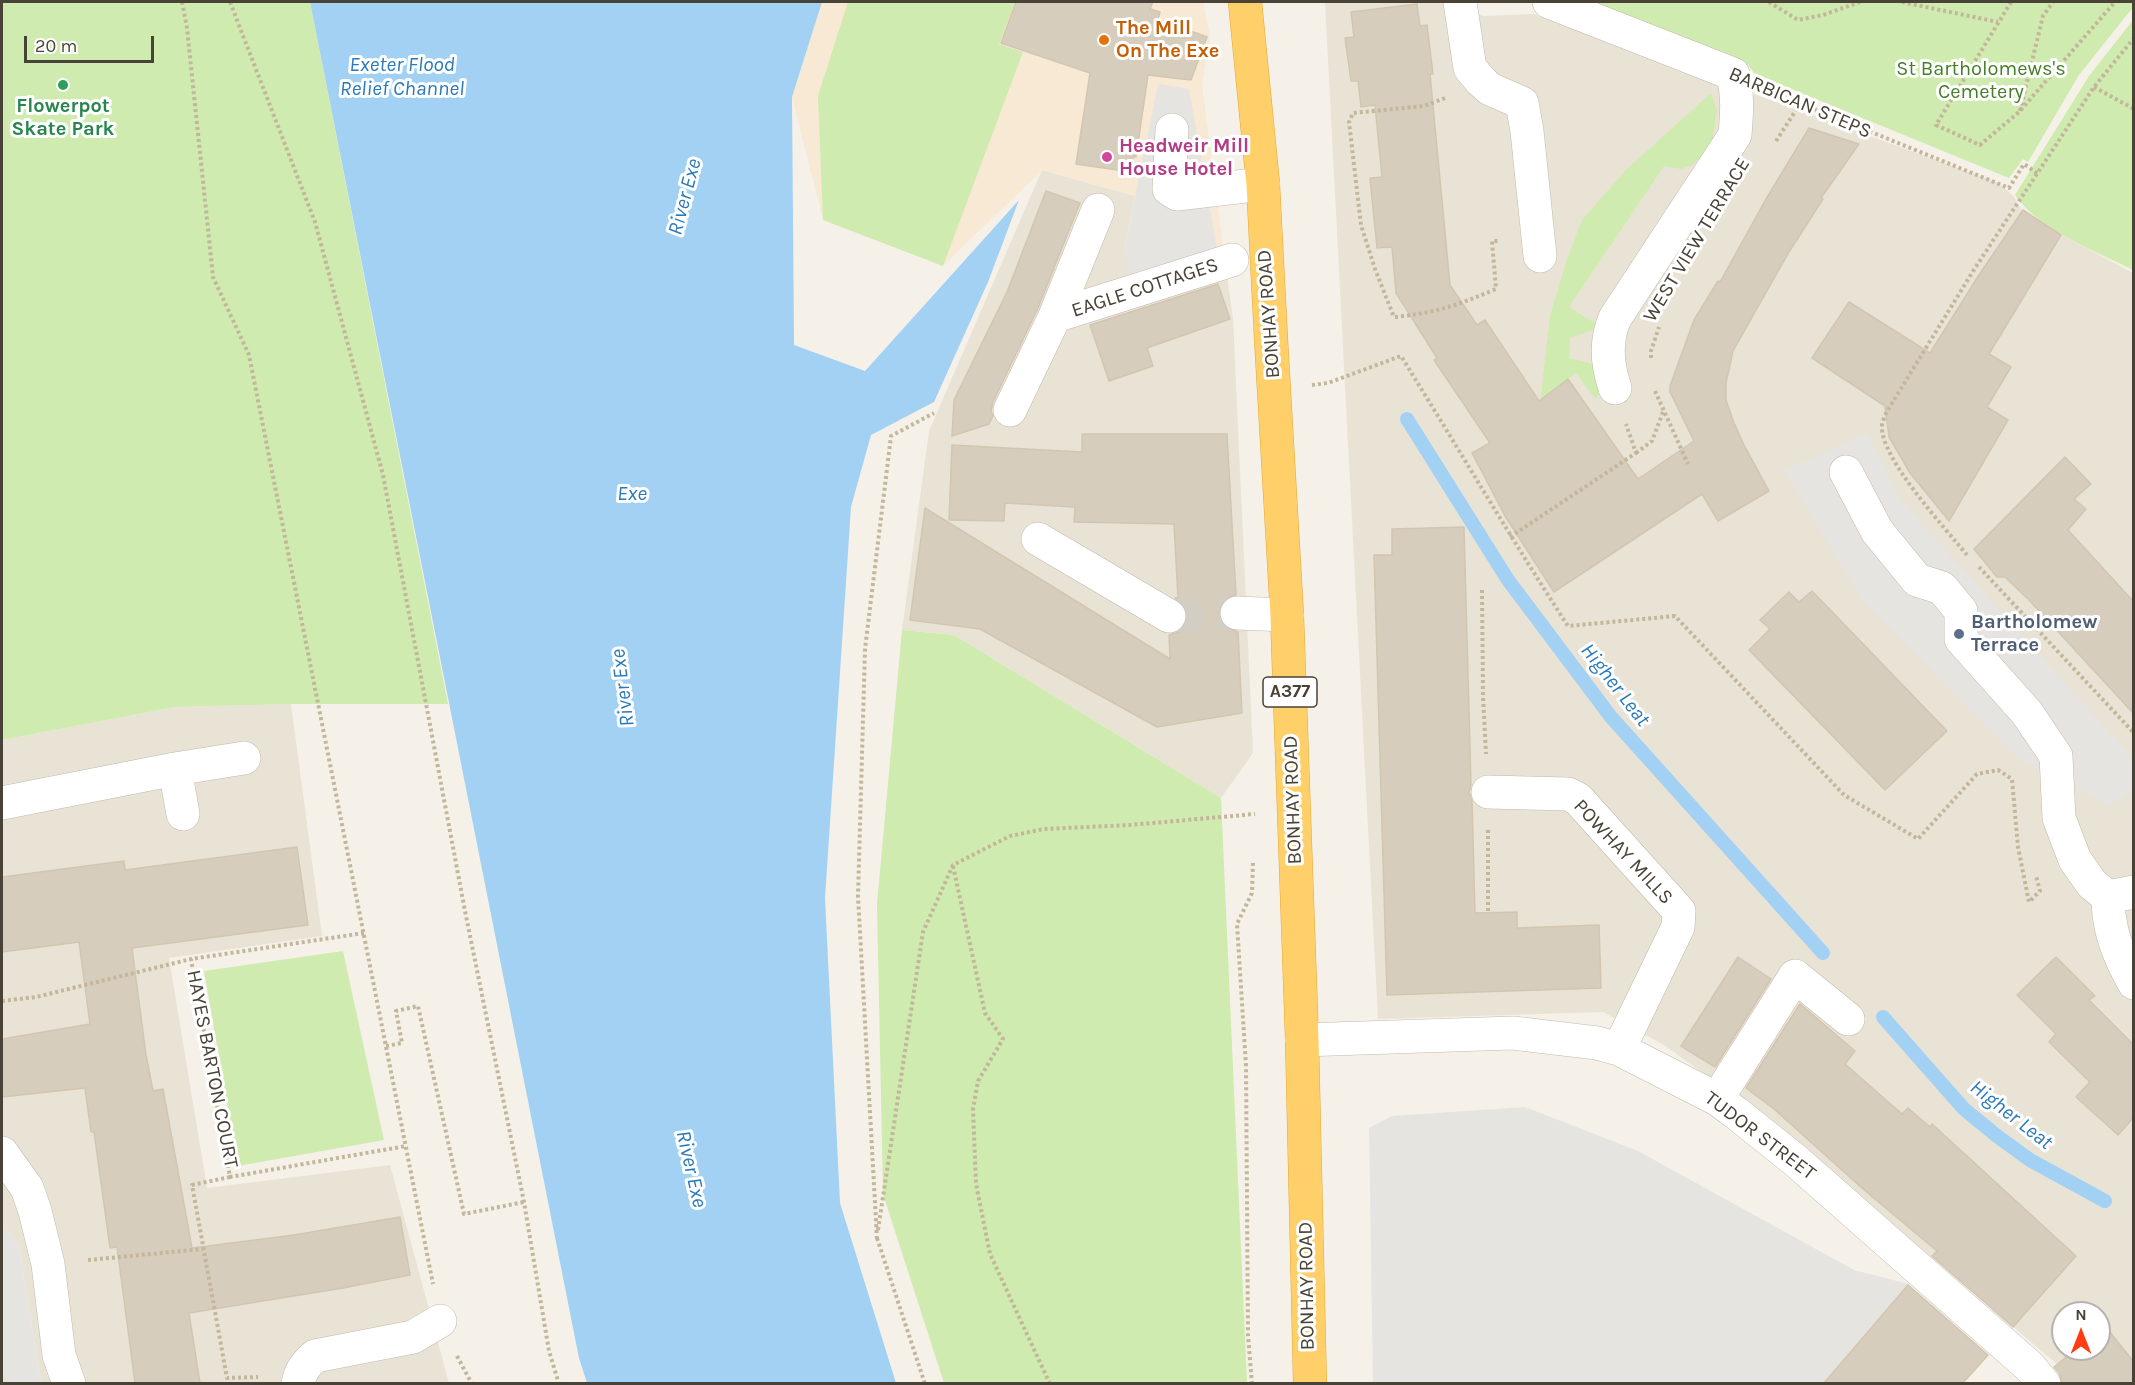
<!DOCTYPE html>
<html>
<head>
<meta charset="utf-8">
<style>
  body { margin:0 }
  #map { position:relative; width:2135px; height:1385px; overflow:hidden; background:#f5f1e8; font-family:Karla,sans-serif }
  canvas { display:block }
  .frame { position:absolute; inset:0; border:3px solid #494236; pointer-events:none }
  .north { position:absolute; left:2051px; top:1301px; width:60px; height:60px; box-sizing:border-box; background:#fff; border:2px solid #b6b3af; border-radius:50%; rotate:0deg; font-size:16px; font-weight:700; line-height:24px; text-align:center; color:#494236 }
  .north::after { content:''; display:block; margin:auto; width:21px; height:27px; background:#ff3d15; clip-path:polygon(50% 0,100% 100%,50% 72%,0 100%) }
  .scale { position:absolute; left:24px; top:36px; width:130px; height:27px; box-sizing:border-box; border:3px solid #494236; border-top:0; padding-left:8px; font-size:18px; line-height:21px; white-space:nowrap; color:#494236; -webkit-text-stroke:4px #fff; paint-order:stroke }
</style>
</head>
<body>
<div id="map">
<canvas width="2135" height="1385"></canvas>
<div class="frame"></div>
<div class="north">N</div>
<div class="scale">20 m</div>
</div>
<script>
const g = document.querySelector('canvas').getContext('2d');
g.lineJoin = 'round';
function paint(path, color) { g.fillStyle = color; g.fill(path, 'evenodd'); }
function trace(path, color, width, dash) { g.strokeStyle = color; g.lineWidth = width; g.lineCap = dash ? 'butt' : 'round'; g.setLineDash(dash || []); g.stroke(path); }
function drawText(font, color, halo, rows, align = 'center') {
  g.font = font + ' Karla,sans-serif'; g.lineWidth = 6; g.setLineDash([]); g.textBaseline = 'middle'; g.strokeStyle = halo; g.fillStyle = color; for (const [text, x, y, turn = 0] of rows) {
    g.save(); g.translate(x, y); g.rotate((+turn || 0) * Math.PI / 180); g.textAlign = isNaN(turn) ? turn : align; if (halo) g.strokeText(text, 0, 0); g.fillText(text, 0, 0); g.restore();
  }
}
paint(new Path2D(`
  M1325 2H1460L1483 16 1534 14 1999 183 2014 197 2022 210 2062 235 2133 273V1383H2072L2064 1370 1779 1128 1664 1045 1603 1012 1378 1019ZM2063 1313H2099V1349H2063Z
  M1042 170 1135 196 1124 251 1224 254 1233 318 1253 753 1221 798 954 635 902 630 929 431Z
  M291 704 322 936 169 958 207 1188 390 1165 449 1383H41L19 1247 2 1221V740L175 707Z`), '#e9e3d6');
paint(new Path2D(`
  M822 2H1203L1210 36 1202 85 1224 254 1124 251 1135 196 1042 170 943 266 823 220 792 97Z`), '#f7e9d3');
paint(new Path2D(`
  M2 2H310L448 704H291L175 707 2 740Z
  M848 2H1015L999 44 1023 52 943 266 823 220 818 96Z
  M1585 2H2133L2134 6 2079 75 2028 162 2023 159 2009 178 1755 74 1746 62Z
  M2133 20V270C2096 251 2039 230 2015 195L2089 76Z
  M1711 93 1717 110 1712 146 1692 165 1681 169 1664 166 1569 307 1601 327 1570 338 1569 358 1594 364 1608 385 1595 398 1576 373 1546 395 1540 403 1550 316 1567 259 1582 220 1626 170Z
  M902 630 954 635 1221 798 1247 1383H944L883 1194 877 904Z
  M343 951 384 1140 238 1166 204 971Z`), '#cfebaf');
paint(new Path2D(`
  M1158 84 1189 89 1218 255 1133 283 1124 251Z
  M1868 433 1899 498 2133 759V788L2111 806 2023 763 1863 601 1784 471Z
  M1525 1107 1638 1151 1854 1270 1909 1284 1824 1383H1373L1369 1128 1392 1116Z
  M2 1221 19 1247 41 1383H2Z`), '#e6e4e0');
paint(new Path2D(`
  M310 2H822L792 97 794 345 865 371 1019 200 988 282 934 402 871 435 851 507 825 898 840 1203 896 1383H587L579 1358Z`), '#a2d1f4');
trace(new Path2D(`
  M1407 419 1508 580 1611 717 1823 953
  M1883 1017 1964 1109 1997 1136 2030 1160 2105 1201`), '#a2d1f4', 14);
const building = new Path2D(`
  M1016 2H1153L1150 9 1160 12 1158 19 1207 37 1191 80 1148 75 1136 157H1133L1131 172 1076 164 1090 73 1001 43Z
  M1417 4 1420 26 1427 25 1433 74H1430L1450 285 1477 325 1485 320 1539 401 1568 379 1638 479 1694 441 1670 392V386L1694 320 1718 281 1720 282 1766 199 1809 128 1859 144 1821 198 1823 199 1789 252 1733 351 1726 383V400L1734 423 1744 445 1769 491 1718 521 1702 494 1554 592 1505 516 1472 453 1490 443 1434 360 1437 358 1396 293 1392 247 1377 248 1370 178 1382 177 1375 105 1361 107 1358 81H1351L1345 38 1354 37 1351 12Z
  M1046 191 1080 203 1038 308 993 402 991 411 993 416 989 424 952 436 954 400 1007 292Z
  M2023 210 2061 235 1989 354 2011 367 1987 407 2008 420 1949 521 1910 473 1889 437 1885 406 1812 358 1849 302 1930 353 1977 278Z
  M1218 284 1230 319 1147 348 1153 366 1109 381 1090 325Z
  M1082 434H1227L1236 595 1228 597 1222 603 1218 613 1220 621 1227 628 1238 632 1242 713 1157 727 980 629 910 620 925 508 1170 659 1169 635 1179 632 1185 626 1188 617 1185 606 1175 598H1178L1174 524 1074 522 1075 507 1005 503 1004 521 949 520 952 445 1082 452Z
  M2065 457 2091 484 2074 499 2086 509 2068 530 2133 601V713L2029 600 2005 577H1997L1974 549Z
  M1464 527 1471 785 1469 792 1472 801 1475 913 1517 912V928L1599 925 1601 988 1387 995 1374 555H1392V529Z
  M1812 591 1947 731 1885 790 1749 650 1770 629 1760 620 1789 592 1799 602Z
  M297 847 308 925 132 948 146 1055 153 1091 163 1089 192 1248 294 1235 400 1217 410 1275 343 1288 189 1313 200 1383H135L117 1247 110 1248 94 1132H91L85 1088 2 1097V1039L90 1024 79 942 2 952V877L124 861 125 870Z
  M1738 957 1771 979 1715 1067 1681 1046Z
  M2056 957 2095 996 2089 1000 2133 1044V1118L2118 1135 2076 1097 2090 1082 2049 1042 2056 1034 2017 995Z
  M1800 1004 1855 1051 1845 1064 1902 1114 1908 1108 1930 1127 1932 1124 2076 1256 2013 1327 1932 1256 1937 1251 1863 1189 1774 1109 1746 1088Z
  M1908 1285 1988 1355 1963 1383H1824Z
  M2105 1326 2133 1361V1383H2062L2059 1373 2054 1367 2076 1349H2099V1331Z`);
paint(building, '#d7cdbd');
trace(building, '#d2c6b0', 1.5);
trace(new Path2D(`
  M1169 616 1237 613`), '#d3cec4', 33, [33, 16]);
const minor = new Path2D(`
  M1460 2 1470 68 1481 81 1490 89 1522 103 1527 131 1540 256
  M1549 2 1733 74C1738 95 1737 113 1735 135L1615 318C1605 341 1607 365 1615 388
  M1172 130 1169 189 1177 194 1263 184
  M1055 316 1232 260
  M1010 410 1055 316 1098 210
  M1846 472 1877 531 1917 580 1942 588 1961 611V639L2027 713 2056 756 2059 818 2075 860 2092 884 2108 897 2134 892
  M1038 539 1169 616
  M1237 613 1287 615
  M175 769 183 814
  M1488 792 1568 794 1578 799 1679 911 1678 927 1619 1049
  M2 803 175 769 244 758
  M2108 897C2108 929 2118 955 2134 983
  M1302 1040 1513 1033 1597 1043 1619 1049 1717 1099 1736 1113 1796 1161 2030 1367 2044 1384
  M1717 1099 1795 976 1848 1019
  M2 1153 27 1188 35 1211 48 1264 59 1355 69 1384
  M298 1384C300 1371 306 1364 315 1356L413 1337 440 1321`);
const highway = new Path2D(`
  M1245 2 1263 184 1271 339 1287 615 1302 1040 1310 1384`);
trace(minor, '#c1b9aa', 34);
trace(highway, '#e5a732', 34);
trace(new Path2D(`
  M182 2 187 28 213 277 249 355 433 1284
  M230 2 315 222 383 475 465 911 524 1202 549 1351 559 1384
  M1769 2 1798 20 1823 15 1860 2
  M1902 2 1998 22
  M2011 2 1936 125 1980 145 2019 112 2115 2
  M2094 87 2134 109
  M1775 93 2009 188 2024 164 2038 174
  M1445 98 1424 106 1353 113 1349 122 1361 225 1375 269 1394 317C1432 314 1461 304 1496 289L1492 241H1498
  M2020 111 2043 16 2053 2
  M1776 141 1800 104
  M1651 358V351L1659 327
  M1312 385 1328 383 1401 356C1457 446 1510 537 1568 626L1675 616 1844 795 1918 839 1977 774 1998 770 2012 779 2018 847 2029 902 2040 891 2036 876
  M1655 391 1688 464
  M1636 453 1652 441 1663 412
  M1510 537 1636 453 1626 424
  M1967 555C1946 529 1880 458 1882 426 1882 421 1885 417 1886 413L1975 268 2094 87 2134 38
  M1979 567 2134 733
  M1482 590 1483 696 1486 754
  M1488 830V913
  M953 866 985 1013 1003 1039 978 1081 973 1109 976 1184 990 1254 1050 1384
  M364 933 191 959 230 1177 406 1146
  M2 1001 36 997 191 959
  M386 1046 402 1043 396 1011 418 1006 464 1214 524 1202
  M230 1177 192 1185 227 1378 258 1377
  M878 1230 923 932 953 865 1010 836 1044 829 1130 825 1255 814
  M877 1238 925 1384
  M877 1239 858 896 865 649 891 436 934 413
  M88 1260 203 1249
  M457 1356 472 1384
  M1252 1384 1248 1335 1246 1066 1237 924 1252 893 1253 863`), '#c3b69b', 4, [3, 3]);
trace(minor, '#fff', 33);
trace(highway, '#ffd069', 33);
for (const [x, y, r, color] of [
  [1104,40,6,"#e8710a"],
  [63,85,6,"#2e9e5b"],
  [1107,157,6,"#d1479c"],
  [1959,634,6,"#5c6f8a"]
]) { const dot = new Path2D(); dot.arc(x, y, r, 0, 2 * Math.PI); g.fillStyle = color; g.fill(dot); trace(dot, '#fff', 2); }
for (const [x, y, w] of [
  [1290,692,54]
]) { const box = new Path2D(); box.roundRect(x - w / 2, y - 15, w, 30, 4.5); g.fillStyle = '#fff'; g.fill(box); trace(box, '#494236', 1.5); }
drawText('bold 18px', '#494236', null, [
  ["A377",1290,692]
]);
drawText('bold 20px', '#c56008', '#fff', [
  ["The Mill",1116,28],
  ["On The Exe",1116,51]
], 'left');
drawText('20px', '#467e26', '#fff', [
  ["St Bartholomews's",1981,69],
  ["Cemetery",1981,92]
]);
drawText('20px', '#494236', '#fff', [
  ["BARBICAN STEPS",1800,103,23],
  ["WEST VIEW TERRACE",1697,240,-59],
  ["EAGLE COTTAGES",1145,288,-18],
  ["BONHAY ROAD",1269,314,-94],
  ["BONHAY ROAD",1293,800,-92],
  ["POWHAY MILLS",1623,852,47],
  ["HAYES BARTON COURT",212,1069,79],
  ["TUDOR STREET",1760,1136,37],
  ["BONHAY ROAD",1307,1286,-91]
]);
drawText('bold 20px', '#27864d', '#fff', [
  ["Flowerpot",63,106],
  ["Skate Park",63,129]
]);
drawText('bold 20px', '#b23c85', '#fff', [
  ["Headweir Mill",1119,146],
  ["House Hotel",1119,169]
], 'left');
drawText('bold 20px', '#4e5e75', '#fff', [
  ["Bartholomew",1971,622],
  ["Terrace",1971,645]
], 'left');
drawText('italic 21px', '#2a7abb', '#fff', [
  ["Exeter Flood",402,65],
  ["Relief Channel",402,89],
  ["River Exe",685,197,-75],
  ["Exe",632,494],
  ["Higher Leat",1615,685,52],
  ["River Exe",623,688,-97],
  ["Higher Leat",2011,1115,38],
  ["River Exe",691,1169,77]
]);
</script>
</body>
</html>
